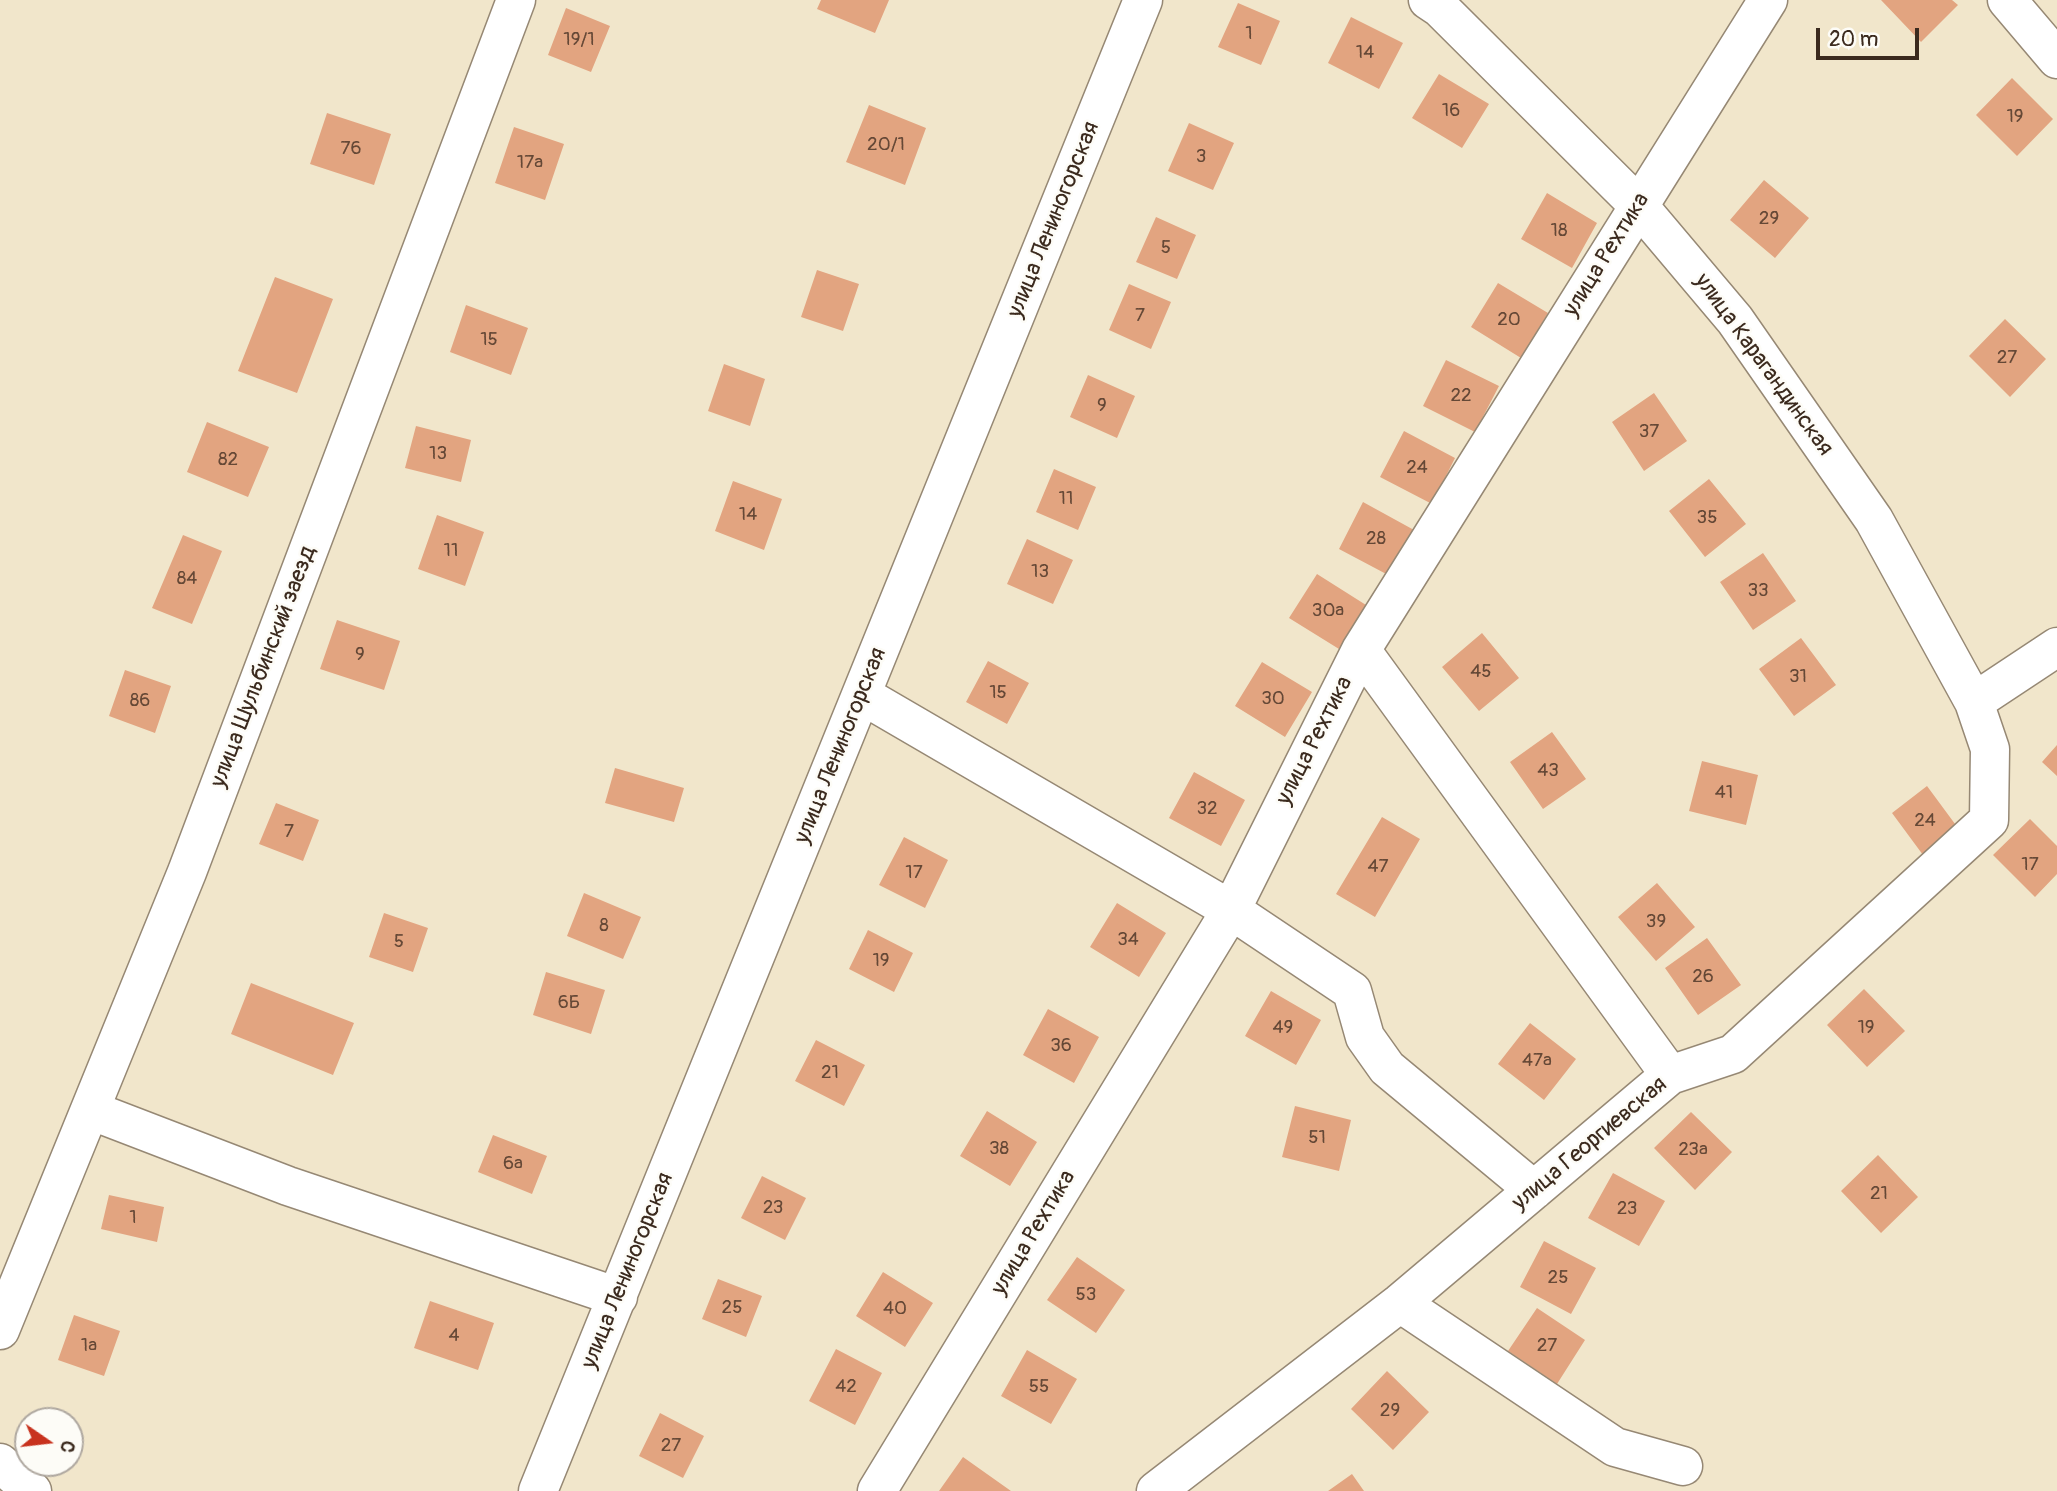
<!DOCTYPE html>
<html>
<head>
<meta charset="utf-8">
<style>
  body { margin:0 }
  #map { position:relative; width:2057px; height:1491px; overflow:hidden; background:#f1e6cb; font-family:Pangolin,sans-serif }
  canvas { display:block }
  .north { position:absolute; left:14px; top:1407px; width:70px; height:70px; box-sizing:border-box; background:#fdfcf7; border:2px solid #afa8a0; border-radius:50%; rotate:104deg; font-size:19px; font-weight:700; line-height:28px; text-align:center; color:#3b2a1e }
  .north::after { content:''; display:block; margin:auto; width:24px; height:32px; background:#c8321e; clip-path:polygon(50% 0,100% 100%,50% 72%,0 100%) }
  .scale { position:absolute; left:1816px; top:28px; width:103px; height:32px; box-sizing:border-box; border:4px solid #3b2a1e; border-top:0; padding-left:9px; font-size:21px; line-height:24px; white-space:nowrap; color:#3b2a1e; -webkit-text-stroke:5px #fdfcf7; paint-order:stroke }
</style>
</head>
<body>
<div id="map">
<canvas width="2057" height="1491"></canvas>
<div class="north">С</div>
<div class="scale">20 m</div>
</div>
<script>
const g = document.querySelector('canvas').getContext('2d');
g.lineJoin = 'round';
function paint(path, color) { g.fillStyle = color; g.fill(path, 'evenodd'); }
function trace(path, color, width, dash) { g.strokeStyle = color; g.lineWidth = width; g.lineCap = dash ? 'butt' : 'round'; g.setLineDash(dash || []); g.stroke(path); }
function drawText(font, color, halo, rows, align = 'center') {
  g.font = font + ' Pangolin,sans-serif'; g.lineWidth = 5; g.setLineDash([]); g.textBaseline = 'middle'; g.strokeStyle = halo; g.fillStyle = color; for (const [text, x, y, turn = 0] of rows) {
    g.save(); g.translate(x, y); g.rotate((+turn || 0) * Math.PI / 180); g.textAlign = isNaN(turn) ? turn : align; if (halo) g.strokeText(text, 0, 0); g.fillText(text, 0, 0); g.restore();
  }
}
paint(new Path2D(`
  M821 0H889L875 33 817 9Z
  M1881 0H1952L1958 5 1921 42Z
  M1238 3 1280 21 1261 65 1218 47Z
  M566 8 610 26 591 72 548 55Z
  M1351 17 1403 43 1379 89 1328 63Z
  M1439 74 1489 104 1462 148 1412 118Z
  M2012 78 2053 119 2017 156 1976 115Z
  M869 105 926 128 905 185 846 162Z
  M327 113 391 134 374 185 310 164Z
  M1189 123 1234 143 1213 190 1168 171Z
  M514 127 564 144 545 200 495 183Z
  M1764 180 1809 218 1775 258 1730 220Z
  M1547 193 1597 223 1572 268 1521 239Z
  M1156 217 1196 235 1177 279 1136 262Z
  M817 270 859 284 843 331 801 317Z
  M275 277 333 299 297 393 238 371Z
  M1498 283 1548 313 1521 358 1471 327Z
  M1129 284 1171 302 1151 349 1109 330Z
  M466 305 528 328 511 375 450 352Z
  M2005 319 2046 359 2010 397 1969 356Z
  M1446 360 1499 386 1475 432 1423 406Z
  M724 364 765 379 750 426 708 411Z
  M1088 375 1135 396 1117 438 1070 417Z
  M1654 393 1687 441 1644 471 1612 422Z
  M207 422 269 447 248 497 187 472Z
  M416 426 471 440 461 482 405 468Z
  M1404 431 1455 458 1432 504 1380 477Z
  M1054 469 1096 487 1078 530 1036 512Z
  M1709 479 1746 524 1705 557 1669 511Z
  M733 481 782 499 764 550 715 531Z
  M1363 502 1414 530 1390 576 1339 549Z
  M437 515 484 532 465 586 418 569Z
  M183 535 222 551 192 624 152 608Z
  M1027 539 1073 560 1053 604 1007 584Z
  M1763 553 1796 601 1753 630 1720 582Z
  M1317 574 1366 605 1339 649 1289 618Z
  M337 620 400 641 384 690 320 669Z
  M1482 633 1519 678 1479 711 1442 667Z
  M1801 638 1836 685 1794 716 1759 669Z
  M988 661 1029 683 1007 724 966 702Z
  M1262 662 1312 692 1285 737 1235 706Z
  M125 670 171 686 155 733 109 716Z
  M1552 732 1586 779 1543 809 1510 762Z
  M2057 745V776L2042 762Z
  M1702 761 1758 775 1746 825 1689 811Z
  M615 768 684 788 674 822 605 803Z
  M1194 772 1245 800 1221 846 1169 818Z
  M1927 786 1958 828 1923 855 1892 813Z
  M276 803 319 820 303 861 259 844Z
  M1382 817 1420 839 1375 917 1336 894Z
  M2030 819 2057 846V874L2035 897 1993 855Z
  M904 837 948 860 925 908 879 885Z
  M1657 883 1695 927 1656 961 1618 917Z
  M584 893 641 917 623 959 567 936Z
  M1117 903 1166 933 1139 977 1090 947Z
  M384 913 428 928 413 972 369 957Z
  M868 930 913 953 894 992 849 969Z
  M1707 938 1741 985 1698 1015 1665 968Z
  M546 972 605 990 591 1034 533 1015Z
  M251 983 354 1023 333 1075 231 1034Z
  M1864 989 1905 1031 1867 1067 1827 1025Z
  M1271 991 1321 1020 1296 1065 1245 1036Z
  M1048 1009 1099 1037 1074 1083 1023 1055Z
  M1530 1023 1576 1059 1544 1100 1498 1064Z
  M816 1040 865 1065 844 1106 795 1081Z
  M1295 1106 1351 1120 1339 1171 1282 1157Z
  M987 1111 1037 1142 1010 1186 960 1156Z
  M1691 1112 1732 1152 1695 1190 1654 1148Z
  M493 1135 547 1156 532 1194 478 1172Z
  M1878 1155 1918 1197 1881 1233 1841 1191Z
  M1613 1173 1665 1201 1639 1246 1588 1218Z
  M762 1176 806 1198 785 1240 741 1218Z
  M109 1195 164 1207 157 1242 101 1229Z
  M1544 1241 1596 1268 1571 1314 1520 1287Z
  M1077 1257 1125 1290 1096 1333 1047 1300Z
  M883 1272 933 1303 905 1347 856 1316Z
  M718 1279 762 1296 746 1337 702 1319Z
  M430 1301 494 1323 478 1370 414 1348Z
  M1537 1308 1585 1340 1557 1384 1508 1351Z
  M74 1315 120 1331 104 1376 58 1360Z
  M836 1349 882 1373 855 1425 809 1401Z
  M1027 1350 1077 1379 1051 1424 1001 1396Z
  M1387 1371 1429 1412 1393 1450 1351 1409Z
  M660 1413 704 1436 683 1478 639 1456Z
  M963 1457 1011 1491H939Z
  M1352 1474 1364 1491H1328Z`), '#e2a480');
const minor = new Path2D(`
  M1428 0 1440 8 1638 205 1735 320 1874 520 1974 702 2057 647
  M2007 0 2057 59
  M1361 650 1670 1075
  M862 695 1231 910 1352 991 1365 1037 1387 1068 1534 1190
  M90 1110 288 1186 618 1297
  M1400 1303 1615 1447 1683 1466
  M0 1330 187 872 516 0
  M0 1463 32 1491
  M538 1491 1143 0
  M877 1491 1231 910 1361 650 1768 0
  M1156 1491 1400 1303 1670 1075 1733 1054 1989 820 1990 749 1974 702`);
trace(minor, '#968874', 41);
trace(minor, '#fff', 38);
drawText('19px', '#654836', null, [
  ["1",1249,34],
  ["19/1",579,40],
  ["14",1365,53],
  ["16",1451,111],
  ["19",2015,117],
  ["20/1",886,145],
  ["76",351,149],
  ["3",1201,157],
  ["17а",530,163],
  ["29",1769,219],
  ["18",1559,231],
  ["5",1166,248],
  ["7",1140,316],
  ["20",1509,320],
  ["15",489,340],
  ["27",2007,358],
  ["22",1461,396],
  ["9",1102,406],
  ["37",1649,432],
  ["13",438,454],
  ["82",228,460],
  ["24",1417,468],
  ["11",1066,499],
  ["14",748,515],
  ["35",1707,518],
  ["28",1376,539],
  ["11",451,551],
  ["13",1040,572],
  ["84",187,579],
  ["33",1758,591],
  ["30а",1328,611],
  ["9",360,655],
  ["45",1481,672],
  ["31",1798,677],
  ["15",998,693],
  ["30",1273,699],
  ["86",140,701],
  ["43",1548,771],
  ["41",1724,793],
  ["32",1207,809],
  ["24",1925,821],
  ["7",289,832],
  ["17",2030,865],
  ["47",1378,867],
  ["17",914,873],
  ["39",1656,922],
  ["8",604,926],
  ["34",1128,940],
  ["5",399,942],
  ["19",881,961],
  ["26",1703,977],
  ["6Б",569,1003],
  ["49",1283,1028],
  ["19",1866,1028],
  ["36",1061,1046],
  ["47а",1537,1061],
  ["21",830,1073],
  ["51",1317,1138],
  ["38",999,1149],
  ["23а",1693,1150],
  ["6а",513,1164],
  ["21",1879,1194],
  ["23",773,1208],
  ["23",1627,1209],
  ["1",133,1218],
  ["25",1558,1278],
  ["53",1086,1295],
  ["25",732,1308],
  ["40",895,1309],
  ["4",454,1336],
  ["1а",89,1346],
  ["27",1547,1346],
  ["42",846,1387],
  ["55",1039,1387],
  ["29",1390,1411],
  ["27",671,1446]
]);
drawText('23px', '#3b2a1e', '#fdfcf7', [
  ["улица Лениногорская",1054,220,-68],
  ["улица Рехтика",1607,255,-58],
  ["улица Карагандинская",1763,365,54],
  ["улица Шульбинский заезд",264,667,-69],
  ["улица Рехтика",1315,741,-63],
  ["улица Лениногорская",841,746,-68],
  ["улица Георгиевская",1590,1144,-40],
  ["улица Рехтика",1034,1233,-59],
  ["улица Лениногорская",628,1271,-68]
]);
</script>
</body>
</html>
